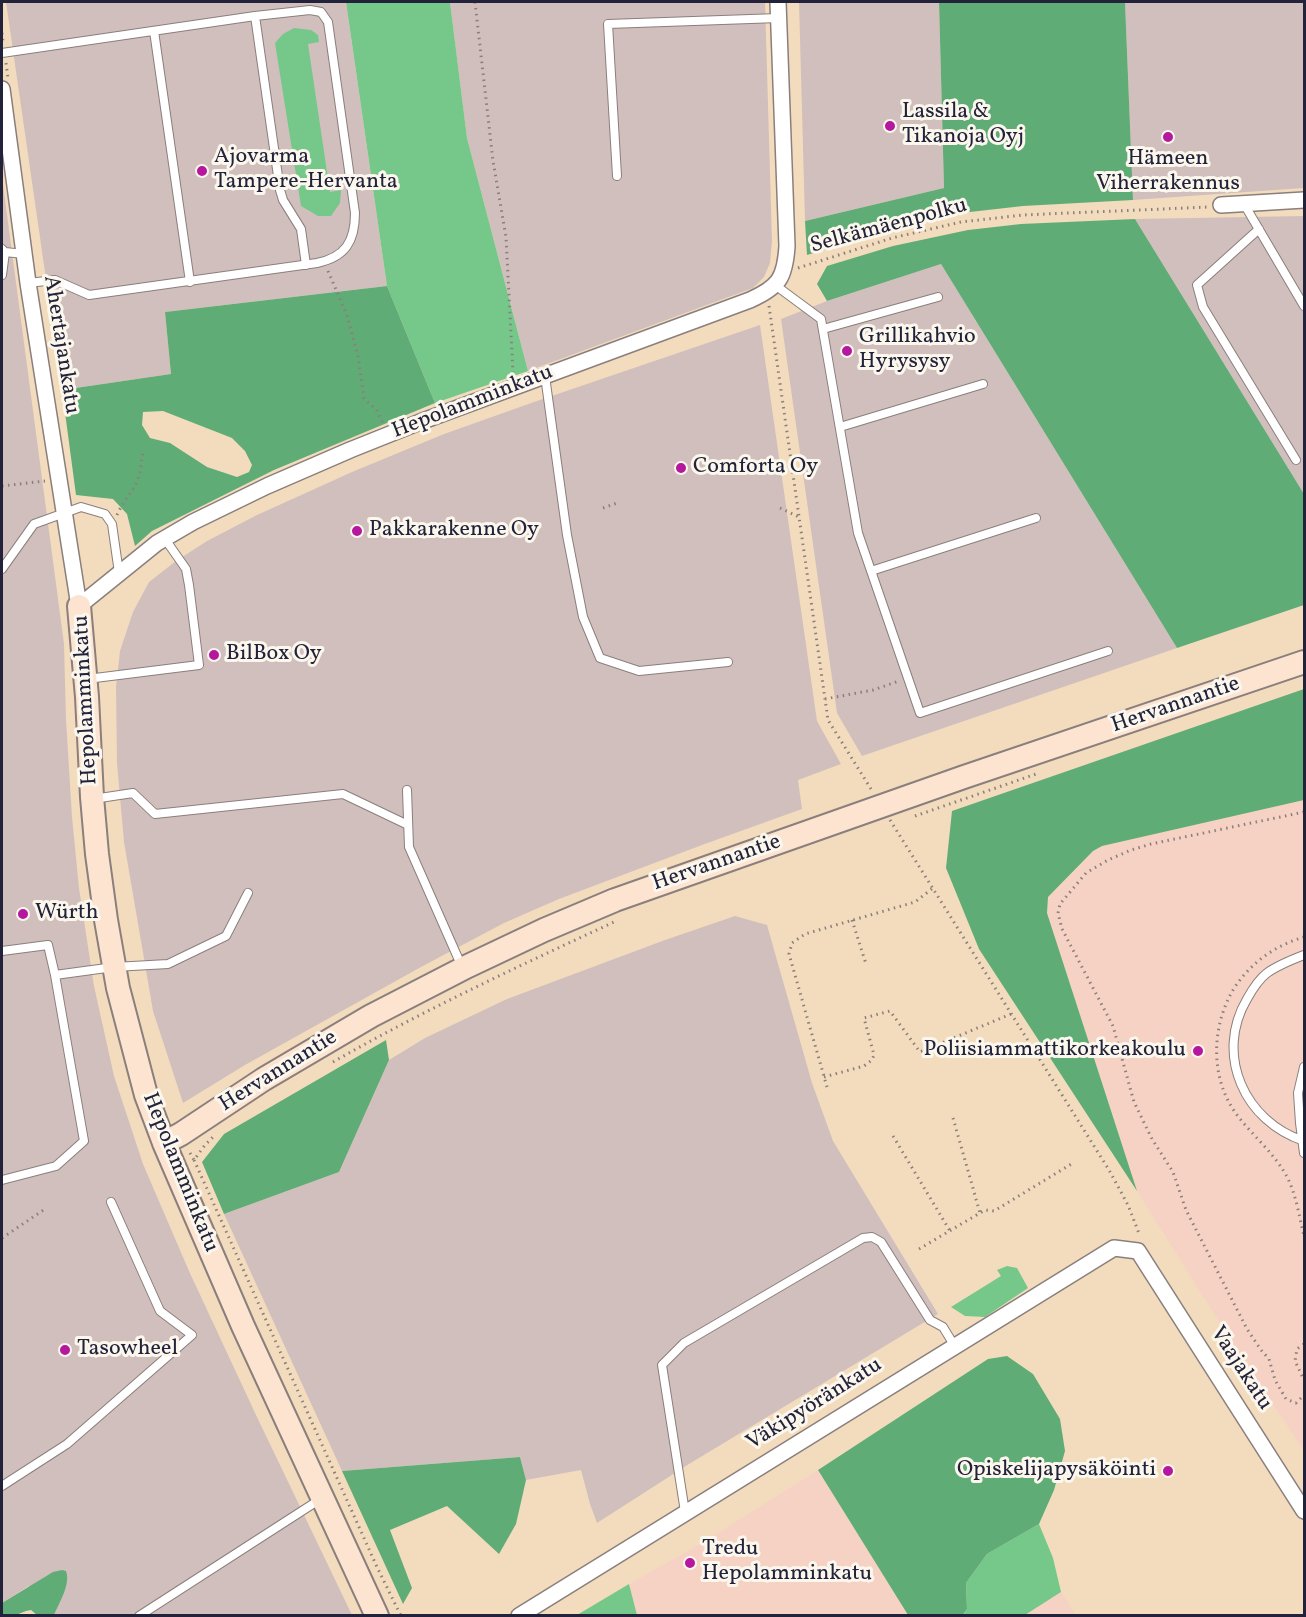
<!DOCTYPE html>
<html>
<head>
<meta charset="utf-8">
<style>
  body { margin:0 }
  #map { position:relative; width:1306px; height:1617px; overflow:hidden; background:#f3dcbd; font-family:Vollkorn,serif }
  canvas { display:block }
  .frame { position:absolute; inset:0; border:3px solid #22223b; pointer-events:none }
</style>
</head>
<body>
<div id="map">
<canvas width="1306" height="1617"></canvas>
<div class="frame"></div>
</div>
<script>
const g = document.querySelector('canvas').getContext('2d');
g.lineJoin = 'round';
function paint(path, color) { g.fillStyle = color; g.fill(path, 'evenodd'); }
function trace(path, color, width, dash) { g.strokeStyle = color; g.lineWidth = width; g.lineCap = dash ? 'butt' : 'round'; g.setLineDash(dash || []); g.stroke(path); }
function drawText(font, color, halo, rows, align = 'center') {
  g.font = font + ' Vollkorn,serif'; g.lineWidth = 6; g.setLineDash([]); g.textBaseline = 'middle'; g.strokeStyle = halo; g.fillStyle = color; for (const [text, x, y, turn = 0] of rows) {
    g.save(); g.translate(x, y); g.rotate((+turn || 0) * Math.PI / 180); g.textAlign = isNaN(turn) ? turn : align; if (halo) g.strokeText(text, 0, 0); g.fillText(text, 0, 0); g.restore();
  }
}
paint(new Path2D(`
  M1304 800V1451L1238 1352 1137 1191 1047 912 1048 897 1093 851 1102 846Z
  M818 1470 908 1615H637L629 1584 702 1543Z
  M1061 1592 1076 1615H1025Z`), '#f6d2c4');
paint(new Path2D(`
  M6 2H346L387 286 165 312 171 374 62 390Z
  M450 2H765L772 241 770 263 764 277 753 288 528 371 467 138Z
  M799 2H939L944 188 805 221Z
  M1125 2H1304V188L1133 200Z
  M2 177 64 644 66 719 72 817 79 888 94 986 114 1076 143 1164 189 1271 256 1415 352 1615H54L29 1586 2 1603Z
  M1304 216V494L1135 219Z
  M941 264 1177 648 862 756 837 713 781 319 827 301Z
  M760 325 817 721 841 764 798 780 802 809 702 845 559 899 504 923 421 967 245 1065 183 1103 153 1011 124 842 117 763 116 687 120 651 133 612 149 582 176 561 207 541 257 515 352 472 444 434 534 402Z
  M735 916 767 925 812 1083 833 1141 938 1314 689 1464 597 1523 590 1504 581 1470 526 1480 520 1457 342 1471 224 1214 339 1172 389 1060 425 1038 507 999 665 940Z`), '#d1bfbe');
paint(new Path2D(`
  M346 2H450L467 138 528 371 435 403 387 286Z
  M294 28 311 30 318 35 319 42 308 44 330 192 341 190 340 203 331 216H318L301 206 275 43 283 34Z
  M1007 1266 1017 1268 1028 1288 985 1317 965 1316 951 1307 1001 1276 997 1270Z
  M1039 1524 1053 1558 1061 1592 1025 1615 963 1616 967 1609 966 1583 987 1554Z
  M629 1584 637 1615H577Z`), '#75c88a');
paint(new Path2D(`
  M939 2H1125L1133 200 1023 206 961 213 889 230 807 255 805 221 944 188Z
  M1135 219 1304 494V605L1177 648 941 264 827 301 817 284 827 266 893 246 968 230 1021 224Z
  M387 286 435 403 274 470 152 531 135 546 127 514 113 499 76 495 62 390 171 374 165 312ZM163 411 232 438 245 451 252 465 249 472 237 477 207 467 170 443 150 438 142 425 143 412Z
  M1304 689V800L1102 846 1093 851 1048 897 1047 913 1137 1191 979 949 946 868 952 811Z
  M386 1040 389 1060 339 1172 224 1214 202 1162 224 1134Z
  M1007 1356 1033 1374 1060 1419 1065 1451 1054 1490 1039 1524 987 1554 966 1583 967 1609 963 1615H908L818 1470 988 1359Z
  M520 1457 526 1480 516 1524 499 1554 447 1506 390 1530 412 1588 403 1604 342 1471Z
  M62 1570 66 1571C71 1584 59 1603 54 1615H37L31 1610 26 1611 16 1615H2V1603L53 1572Z`), '#60ac76');
const lane = new Path2D(`
  M255 16 280 190 283 200 301 229 306 265
  M154 31 190 282
  M2 53 255 16 310 10 321 12 328 22 355 213C355 242 345 257 317 263L89 295 55 280 28 283
  M617 176 608 24 779 18
  M1244 204 1304 306
  M1259 229 1197 285 1203 307 1296 460
  M2 249 5 252 24 254
  M2 275 5 252
  M775 285 821 319 858 533 920 713 1108 651
  M823 329 938 297
  M545 376 567 535 583 617 600 658 639 671 728 662
  M840 427 983 384
  M2 569 34 524 81 507 105 514 112 524 119 573
  M871 571 1036 518
  M87 679 199 665 189 585 186 569 165 539
  M407 790 409 847 462 967
  M93 799 133 793 155 814 343 794 408 825
  M2 951 48 945 55 975
  M1304 955C1291 960 1278 965 1267 973 1259 979 1252 990 1247 999 1214 1055 1245 1122 1304 1141
  M1304 1067 1298 1093 1300 1123 1304 1153
  M2 1180 56 1166 84 1141 55 975 114 967 168 964 226 936 248 893
  M2 1486 67 1444 192 1335 160 1311 111 1202
  M685 1512 662 1365 684 1343 863 1238 872 1237 881 1242 930 1320 943 1327 954 1345
  M139 1616 319 1500`);
const street = new Path2D(`
  M2 89 28 283 79 606
  M1221 205 1304 200
  M79 606 157 543 193 522 267 486 350 450 420 422 750 300C779 287 785 278 787 246L778 2
  M519 1616 1114 1248 1138 1251 1304 1511`);
const secondary = new Path2D(`
  M79 606 87 697 92 797 97 854 106 920 118 988 146 1095 164 1143 243 1326 377 1616
  M164 1143 181 1134 264 1079 371 1016 468 966 544 930 615 900 964 777 1304 662`);
trace(lane, '#8a7f7c', 10);
trace(street, '#8a7f7c', 18);
trace(secondary, '#8a7f7c', 26);
trace(new Path2D(`
  M475 2 493 161 506 237 513 372
  M2 33 3 42
  M6 63 8 78
  M798 268 892 238 961 222 1023 215 1208 207
  M328 271 347 315 358 356 364 398 377 411 383 423
  M769 306 828 720 871 789
  M2 486 45 481
  M603 508 620 502
  M780 508 799 517
  M117 515C122 503 132 493 137 481 141 472 141 462 143 452
  M825 699 873 690 899 681
  M1304 812 1151 844 1131 850 1108 860 1086 873 1060 904 1058 913 1062 929 1113 1026 1134 1102 1152 1139 1173 1172 1186 1210 1247 1329 1261 1350 1269 1359 1275 1380 1286 1399 1296 1403 1304 1395
  M915 816 1039 773
  M890 820 1109 1170 1128 1205 1140 1236
  M852 920 866 964
  M1304 937C1274 946 1250 963 1233 990 1211 1028 1210 1079 1237 1115 1253 1136 1273 1152 1286 1175 1296 1193 1299 1216 1304 1236
  M333 1062C424 1010 519 966 614 922
  M824 1077 864 1066 872 1060 874 1055 864 1018 890 1011 920 1052 1011 1014
  M827 1087 789 954 792 943 805 934 915 902 933 888
  M953 1118 980 1213
  M893 1136 950 1231
  M190 1153 194 1160 205 1145 215 1135
  M194 1160 377 1567 401 1616
  M2 1238 45 1209
  M919 1249 985 1210 994 1211 1073 1163
  M1304 1344 1297 1349 1295 1361 1304 1380`), '#8a7f7c', 3, [1.5, 4.5]);
trace(lane, '#fff', 8);
trace(street, '#fff', 15);
trace(secondary, '#fde4d1', 22);
for (const [x, y, r, color] of [
  [890,126,6,"#b5179e"],
  [1168,137,6,"#b5179e"],
  [202,171,6,"#b5179e"],
  [847,351,6,"#b5179e"],
  [681,468,6,"#b5179e"],
  [357,531,6,"#b5179e"],
  [214,655,6,"#b5179e"],
  [23,914,6,"#b5179e"],
  [1198,1051,6,"#b5179e"],
  [65,1350,6,"#b5179e"],
  [1168,1471,6,"#b5179e"],
  [690,1563,6,"#b5179e"]
]) { const dot = new Path2D(); dot.arc(x, y, r, 0, 2 * Math.PI); g.fillStyle = color; g.fill(dot); trace(dot, '#fbf7ec', 2); }
drawText('22px', '#22223b', '#fbf7ec', [
  ["Lassila &",902,113],
  ["Tikanoja Oyj",902,138],
  ["Ajovarma",214,158],
  ["Tampere-Hervanta",214,183],
  ["Hämeen",1168,160,"center"],
  ["Viherrakennus",1168,185,"center"],
  ["Grillikahvio",859,338],
  ["Hyrysysy",859,363],
  ["Comforta Oy",693,468],
  ["Pakkarakenne Oy",369,531],
  ["BilBox Oy",226,655],
  ["Würth",35,914],
  ["Poliisiammattikorkeakoulu",1186,1051,"right"],
  ["Tasowheel",77,1350],
  ["Opiskelijapysäköinti",1156,1471,"right"],
  ["Tredu",702,1550],
  ["Hepolamminkatu",702,1575]
], 'left');
drawText('22px', '#22223b', '#fbf7ec', [
  ["Selkämäenpolku",889,227,-15],
  ["Ahertajankatu",60,345,81],
  ["Hepolamminkatu",473,403,-21],
  ["Hepolamminkatu",87,700,-93],
  ["Hervannantie",1176,706,-19],
  ["Hervannantie",717,864,-19],
  ["Hervannantie",279,1072,-32],
  ["Hepolamminkatu",179,1173,68],
  ["Vaajakatu",1240,1369,57],
  ["Väkipyöränkatu",815,1405,-32]
]);
</script>
</body>
</html>
